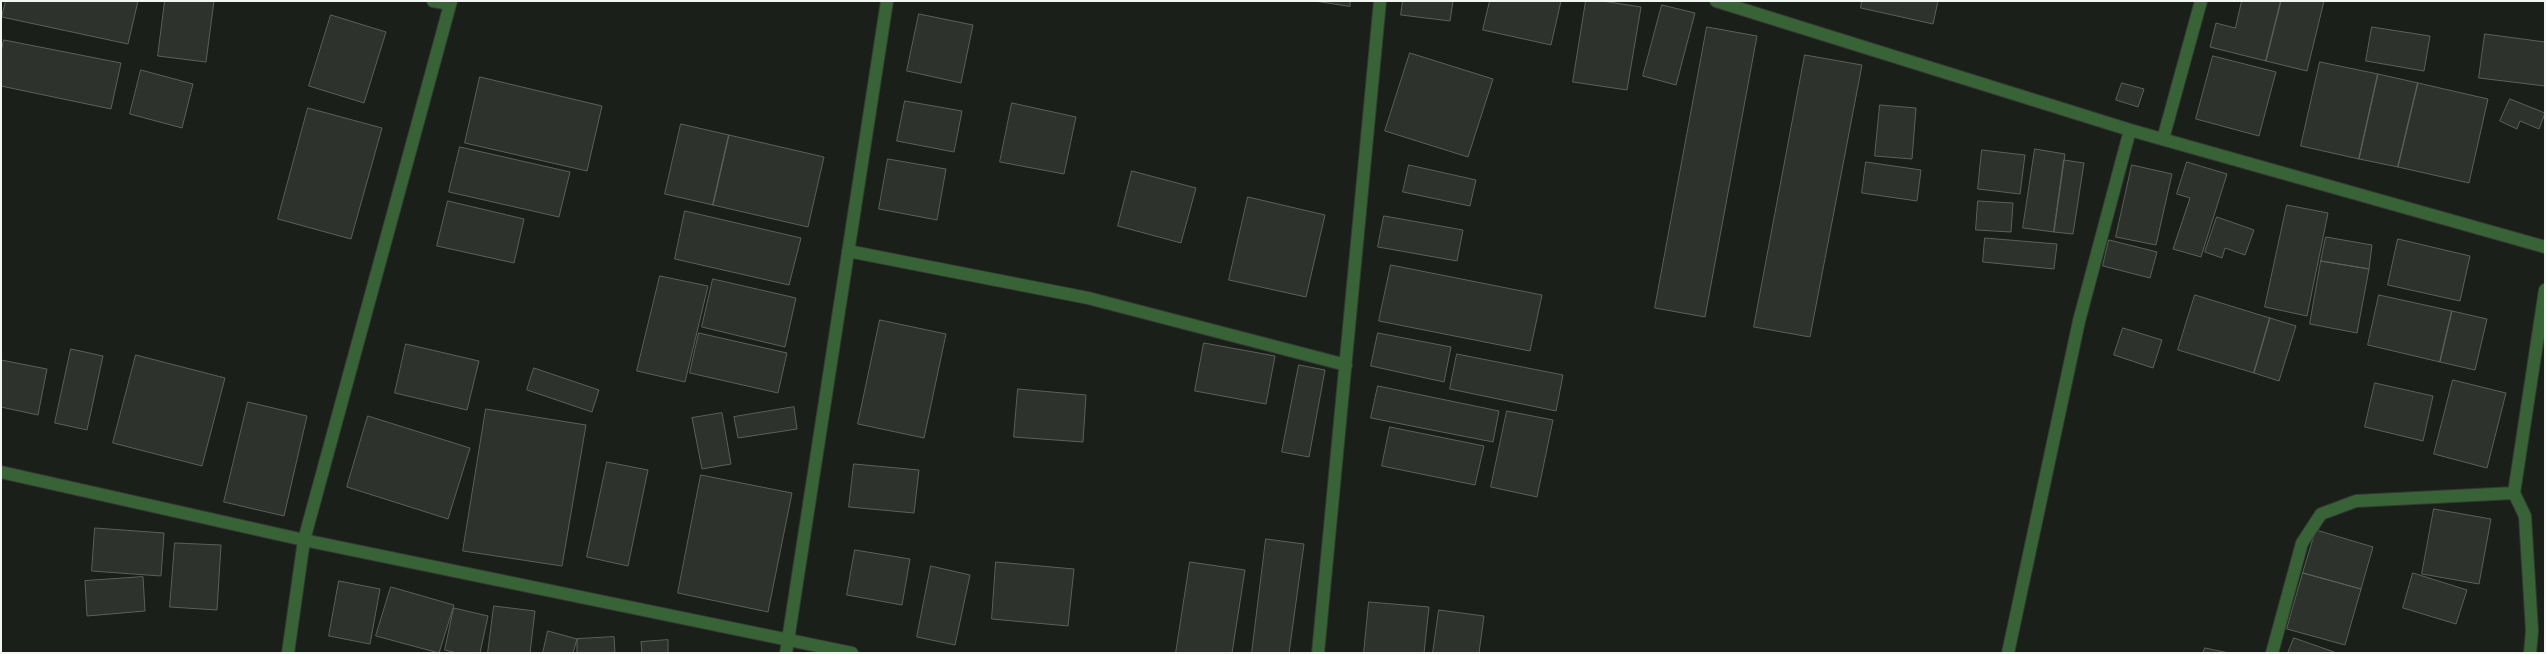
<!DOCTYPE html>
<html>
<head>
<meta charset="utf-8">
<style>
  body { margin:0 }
  #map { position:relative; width:2546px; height:654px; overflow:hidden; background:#1a1f19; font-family:Karla,sans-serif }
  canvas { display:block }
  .frame { position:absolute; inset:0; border:2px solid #f2f6f2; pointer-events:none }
</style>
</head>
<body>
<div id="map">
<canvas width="2546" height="654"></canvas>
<div class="frame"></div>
</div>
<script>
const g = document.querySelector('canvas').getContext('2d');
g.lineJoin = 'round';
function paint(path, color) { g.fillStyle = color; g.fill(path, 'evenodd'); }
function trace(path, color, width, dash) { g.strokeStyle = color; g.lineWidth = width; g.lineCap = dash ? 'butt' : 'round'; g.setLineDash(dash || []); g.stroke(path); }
const building = new Path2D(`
  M6 1H138L128 44 2 17Z
  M165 1H214L206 62 158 56Z
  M1315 1H1350V6Z
  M1403 1H1453L1450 21 1401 15Z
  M1490 1H1561L1551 45 1483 30Z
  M1586 1H1602L1641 7 1627 90 1573 82Z
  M1862 1H1938L1933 24 1861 8Z
  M2242 1H2281L2266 61 2210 47 2216 23 2235 28Z
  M2281 1H2324L2307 71 2266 61Z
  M1662 5 1695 13 1676 85 1643 76Z
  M919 14 973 25 961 83 907 71Z
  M331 15 386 32 364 103 309 86Z
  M1707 27 1757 36 1705 317 1655 308Z
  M2372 27 2430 36 2424 71 2366 61Z
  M2485 34 2545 42V86L2479 78Z
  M4 40 121 63 111 109 1 86V52Z
  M1410 53 1493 79 1468 157 1385 131Z
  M1805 55 1862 65 1810 337 1754 327Z
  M2213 56 2276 72 2259 136 2196 119Z
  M2320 62 2378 74 2359 159 2301 146Z
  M141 70 193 84 182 128 130 114Z
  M2378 74 2418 83 2398 167 2359 159Z
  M480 77 602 106 587 171 465 143Z
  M2122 83 2144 89 2138 107 2116 100Z
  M2418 83 2488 99 2469 183 2398 167Z
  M2510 99 2545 113 2539 129 2520 121 2517 129 2500 121Z
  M905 101 962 111 954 152 897 141Z
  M1012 103 1076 117 1064 174 1000 162Z
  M1880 105 1916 108 1912 159 1875 156Z
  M308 108 382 128 351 239 278 219Z
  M681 124 729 135 713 205 665 194Z
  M729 135 824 157 808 227 713 205Z
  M460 147 570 172 559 217 449 192Z
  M2035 149 2065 154 2054 232 2023 228Z
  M1982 150 2025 155 2020 194 1978 189Z
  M888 159 946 169 937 220 879 209Z
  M2064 160 2084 163 2073 234 2054 232Z
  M1866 162 1921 170 1917 201 1862 193Z
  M2187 162 2227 174 2201 257 2173 249 2190 198 2177 194Z
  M1409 165 1476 180 1470 206 1403 192Z
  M2132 165 2172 174 2156 245 2116 237Z
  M1132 171 1196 188 1181 243 1118 226Z
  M1248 197 1325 215 1306 297 1229 280Z
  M448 201 524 219 514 263 437 246Z
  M1978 201 2013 203 2011 232 1976 230Z
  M2287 205 2328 213 2307 316 2265 307Z
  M685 211 801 238 789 285 675 259Z
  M1384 216 1463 230 1457 261 1378 247Z
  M2217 217 2254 230 2245 255 2225 248 2222 258 2205 252Z
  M2326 237 2372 245 2369 269 2321 261Z
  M1985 238 2057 244 2054 269 1983 262Z
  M2398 239 2470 256 2460 301 2388 285Z
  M2109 240 2157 252 2150 278 2103 266Z
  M2321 261 2369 269 2357 333 2310 324Z
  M1391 265 1542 295 1530 351 1379 321Z
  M660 276 708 286 685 382 637 371Z
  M713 279 796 298 785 347 702 327Z
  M2195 295 2270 318 2254 373 2178 350Z
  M2379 295 2452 311 2440 362 2368 345Z
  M2452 311 2487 319 2475 370 2440 362Z
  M2270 318 2296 326 2279 381 2254 373Z
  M880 320 946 334 924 438 858 424Z
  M2123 328 2162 340 2153 368 2114 355Z
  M699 333 787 353 778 393 690 373Z
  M1378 333 1451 347 1444 382 1371 366Z
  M1204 343 1275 356 1266 404 1195 391Z
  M406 344 479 361 467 410 395 393Z
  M71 349 103 356 87 430 55 423Z
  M1457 354 1563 375 1556 411 1450 389Z
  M136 355 225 378 202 466 113 443Z
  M1 360 47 369 38 415 1 407Z
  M1299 365 1325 370 1309 457 1282 452Z
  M534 368 599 390 592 412 527 390Z
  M2453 380 2506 393 2487 468 2434 454Z
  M2375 383 2433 396 2423 441 2365 427Z
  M1378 386 1499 411 1493 442 1371 418Z
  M1018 389 1086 395 1083 442 1014 437Z
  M248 402 307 416 284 516 224 502Z
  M794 407 797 429 738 438 734 417Z
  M486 409 586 425 562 566 463 551Z
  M1507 411 1553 420 1537 497 1491 487Z
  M722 413 731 464 702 469 692 418Z
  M368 416 470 448 448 519 347 487Z
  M1390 427 1484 446 1475 485 1382 466Z
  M607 462 648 470 628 566 587 557Z
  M854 464 919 470 914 513 849 507Z
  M701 475 792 493 768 612 678 593Z
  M2434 509 2491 519 2479 584 2422 574Z
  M95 528 164 533 161 576 92 571Z
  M2316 530 2373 547 2361 589 2303 573Z
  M1266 539 1304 544 1289 653H1252Z
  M175 543 221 545 217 610 170 607Z
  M855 550 910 559 902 605 847 595Z
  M996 562 1074 569 1068 626 992 619Z
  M1190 562 1245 570 1232 653H1176Z
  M931 566 970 575 955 645 917 637Z
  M2303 573 2361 589 2345 645 2287 629Z
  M2413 573 2467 590 2456 624 2403 608Z
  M143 577 145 611 87 616 85 581Z
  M339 581 380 589 370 644 329 636Z
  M391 587 454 605 439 653 376 636Z
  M1369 602 1429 607 1424 653H1364Z
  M494 606 535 611 530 653H488Z
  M454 608 488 616 480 653H457L445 650Z
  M1439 610 1484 616 1479 653H1433Z
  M548 631 577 639 573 653H543Z
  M614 637 615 653H577V639Z
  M2294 638 2337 653H2288Z
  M668 640V653H642L641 642Z
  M2205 648 2229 653H2203Z`);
paint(building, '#2d332c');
trace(building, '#5b615a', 1);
const street = new Path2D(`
  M433 1 450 4
  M1716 1 2130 130 2545 247
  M2163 139 2201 1
  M848 251 1088 298 1346 365
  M1 472 304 540 852 653
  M288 653 304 540 451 1
  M786 653 887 1
  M1318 653 1380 1
  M2008 653 2079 321 2130 130
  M2272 653 2302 543 2321 514 2356 501 2514 493
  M2530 653 2532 631 2525 516 2514 493 2545 290`);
trace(street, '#343933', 14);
trace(street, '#386336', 12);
</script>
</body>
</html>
